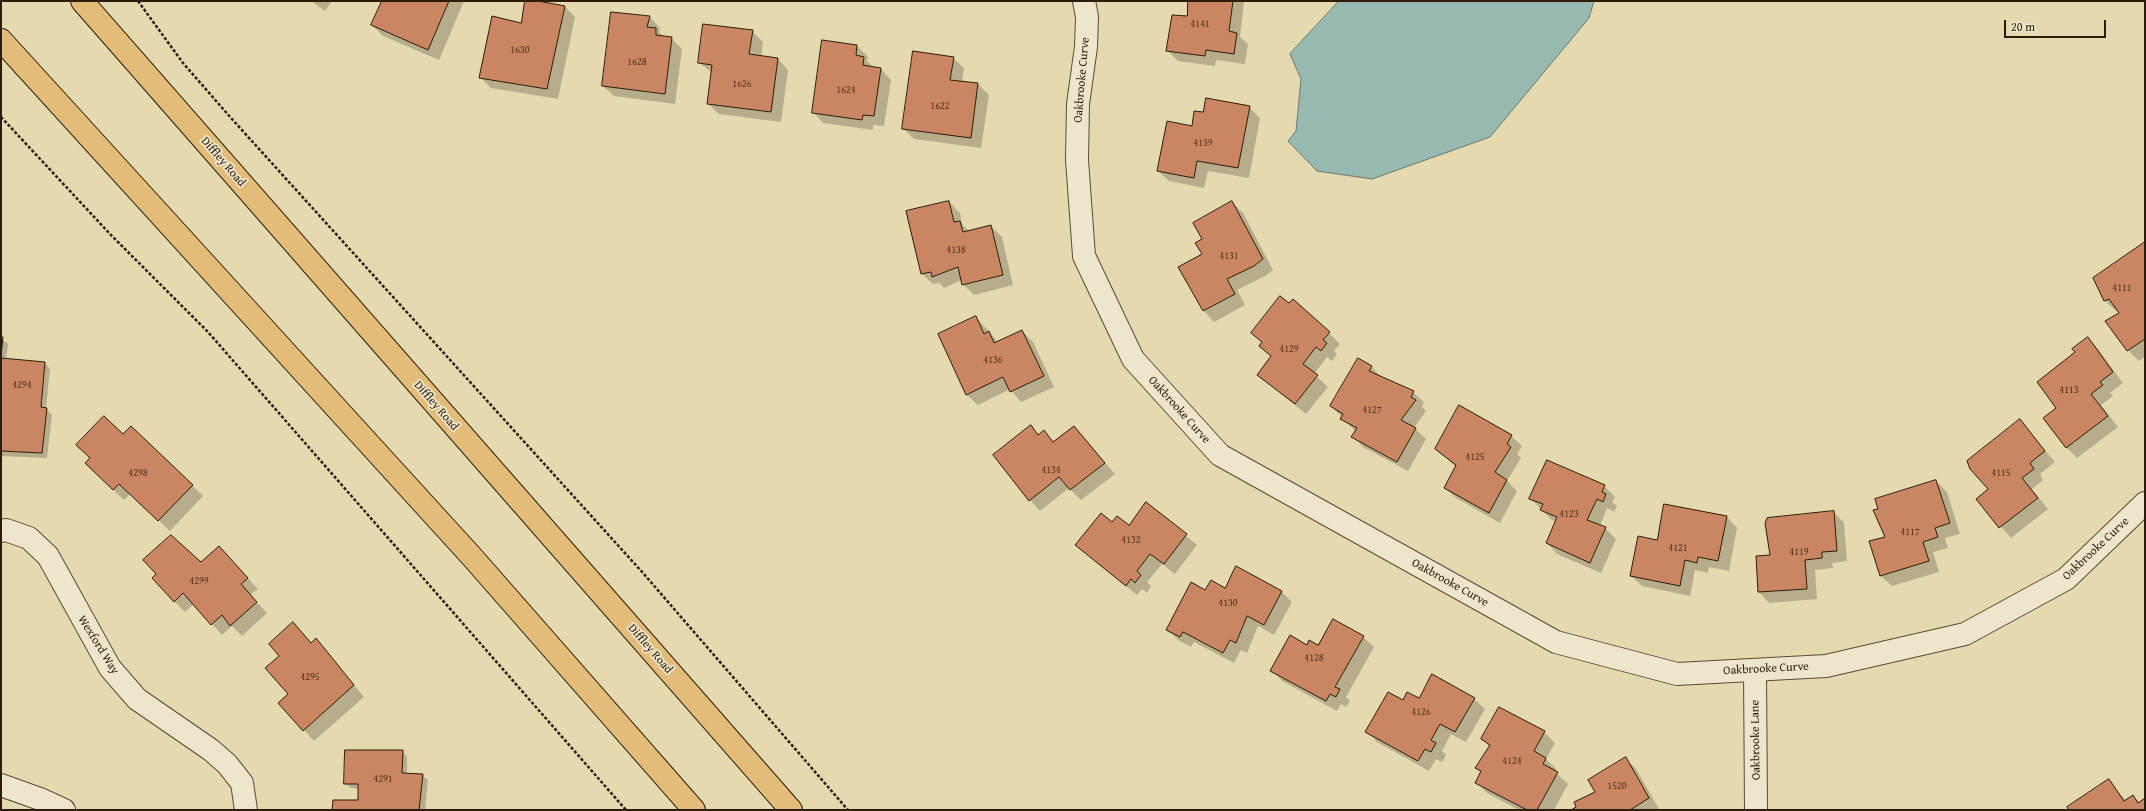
<!DOCTYPE html>
<html>
<head>
<meta charset="utf-8">
<style>
  body { margin:0 }
  #map { position:relative; width:2146px; height:811px; overflow:hidden; background:#e5d9b0; font-family:"Gentium Book Plus",serif }
  canvas { display:block }
  .frame { position:absolute; inset:0; border:2px solid #2c1c09; pointer-events:none }
  .scale { position:absolute; left:2004px; top:20px; width:102px; height:18px; box-sizing:border-box; border:2px solid #2c1c09; border-top:0; padding-left:5px; font-size:12px; line-height:14px; white-space:nowrap; color:#2c1c09; -webkit-text-stroke:3px #eee6cc; paint-order:stroke }
</style>
</head>
<body>
<div id="map">
<canvas width="2146" height="811"></canvas>
<div class="frame"></div>
<div class="scale">20 m</div>
</div>
<script>
const g = document.querySelector('canvas').getContext('2d');
g.lineJoin = 'round';
function paint(path, color) { g.fillStyle = color; g.fill(path, 'evenodd'); }
function trace(path, color, width, dash) { g.strokeStyle = color; g.lineWidth = width; g.lineCap = dash ? 'butt' : 'round'; g.setLineDash(dash || []); g.stroke(path); }
function drawText(font, color, halo, rows, align = 'center') {
  g.font = font + ' "Gentium Book Plus",serif'; g.lineWidth = 3.5; g.setLineDash([]); g.textBaseline = 'middle'; g.strokeStyle = halo; g.fillStyle = color; for (const [text, x, y, turn = 0] of rows) {
    g.save(); g.translate(x, y); g.rotate((+turn || 0) * Math.PI / 180); g.textAlign = isNaN(turn) ? turn : align; if (halo) g.strokeText(text, 0, 0); g.fillText(text, 0, 0); g.restore();
  }
}
const water = new Path2D(`
  M1339 1H1594L1589 18 1490 137 1372 179 1317 171 1288 141 1296 131 1301 79 1290 54Z`);
paint(water, '#97b9b2');
trace(water, '#6c7a6e', 1);
paint(new Path2D(`
  M311 1H332L325 11Z
  M383 1H464L439 60 383 36 372 25Z
  M526 1 565 7 575 17 558 99 491 88 480 77 522 25Z
  M1189 1H1244L1240 37 1248 44 1245 64 1216 60 1215 66 1178 61 1167 50 1187 18Z
  M650 17 660 28 659 32 664 37 671 38 682 49 675 104 614 96 603 86Z
  M752 31 763 42 761 57 778 59 788 70 781 122 719 114 708 104 712 73 699 62Z
  M857 46 868 57 867 61 874 68 881 69 891 80 884 126 873 125V130L823 123 813 112Z
  M953 58 964 68 962 82 978 84 989 95 981 148 914 139 903 128Z
  M1249 107 1260 118 1249 178 1208 171 1204 188 1169 181 1158 171 1204 114Z
  M949 202 960 213 962 224 970 232 991 226 1002 237 1013 285 974 295 963 284 962 280 944 288 939 283 933 284 922 274Z
  M1232 202 1243 213 1273 270 1265 276 1237 290 1245 305 1214 322 1204 311 1180 267 1203 254 1204 239Z
  M2145 244V357L2139 361 2128 350 2120 313 2118 310 2116 311 2105 301 2094 278Z
  M976 317 998 342 1022 331 1033 342 1054 387 1021 402 1010 389 978 405 967 395 939 334Z
  M1252 333H1329L1340 344 1334 351 1337 354 1332 361 1327 357 1314 374 1328 387 1306 414 1258 375 1272 357 1261 346 1263 343Z
  M1 338 8 344 6 360 45 363 50 369 46 409 52 415 47 458 1 456Z
  M2087 339 2098 349 2123 383 2110 393 2113 396 2101 405 2118 427 2077 458 2066 447 2057 409Z
  M1371 366 1382 378 1413 392 1424 402 1422 407 1426 411 1414 428 1426 439 1408 471 1363 447 1353 436 1356 432 1331 406Z
  M2020 421 2055 462 2040 474 2043 480 2032 489 2048 509 2011 538 1977 499 1990 489Z
  M131 427 203 496 170 531 130 494 124 500 97 474Z
  M1031 427 1039 435 1044 432 1054 442 1074 427 1115 474 1081 500 1069 488 1040 511 1030 500Z
  M1511 436 1522 446 1517 454 1521 458 1507 481 1517 491 1500 523 1456 498 1445 488 1456 467 1436 448Z
  M1936 481 1947 492 1960 534 1945 538 1948 548 1933 552 1939 572 1892 586 1881 576 1871 542 1886 537Z
  M1604 486 1615 497 1612 502 1617 506 1614 512 1607 508 1600 526 1605 528 1616 539 1601 573 1557 554 1547 543 1556 522 1552 520 1531 499Z
  M1146 504 1197 545 1175 574 1162 564 1147 582 1151 586 1147 593 1142 589 1137 595 1077 545 1129 526Z
  M1834 512 1844 523 1847 561 1832 563 1833 568 1815 570 1817 599 1769 603 1759 592 1757 557 1771 556Z
  M1727 517 1737 528 1729 571 1709 567 1708 573 1695 570 1690 596 1642 586 1631 576 1658 541Z
  M219 547 258 589 250 595 267 613 242 636 232 626 222 635 194 604 185 612 174 601 201 564Z
  M1225 589 1281 591 1292 602 1274 635 1258 626 1247 653 1241 650 1234 663 1194 642 1191 647 1178 640 1167 629 1206 591Z
  M1363 637 1374 647 1346 697 1350 701 1346 707 1341 704 1337 711 1282 681 1272 670 1308 646 1319 647Z
  M316 640 364 697 314 741 304 730 290 694 312 644Z
  M1419 699H1474L1485 709 1466 742 1451 734 1442 751 1446 755 1442 762 1436 759 1429 771 1377 742 1367 731 1403 702Z
  M1544 732 1555 743 1546 759 1556 769 1555 772 1568 784 1554 810H1519L1487 793 1476 782 1481 773 1476 768 1490 747 1482 739Z
  M402 751 407 757V774L422 775 428 780 425 810H333L359 801V789L351 788 345 783Z
  M1625 758 1636 769 1659 809 1573 810 1597 793Z
  M2109 781 2126 801 2133 797 2140 803 2145 800V810H2070Z`), '#0003');
const building = new Path2D(`
  M382 1H449L428 50 371 25Z
  M525 1H538L565 6 547 89 479 78 492 16 521 23Z
  M1188 1H1233L1229 31 1237 33 1234 54 1206 50 1205 56 1166 51 1172 15 1187 16Z
  M611 12 650 16 647 27 656 28V35L672 37 665 94 602 86Z
  M703 24 753 30 749 54 778 58 771 112 707 104 712 65 698 63Z
  M822 40 857 45 856 55 864 57 863 65 881 68 874 116 863 115 862 120 812 113Z
  M913 51 954 57 950 80 978 83 971 138 902 129Z
  M1206 98 1250 106 1238 168 1197 161 1194 178 1157 171 1167 121 1192 126 1194 111 1203 112Z
  M949 201 954 222 960 221 963 232 991 225 1003 275 962 285 958 267 932 277 931 272 921 274 906 211Z
  M1232 201 1263 259 1254 266 1227 279 1235 294 1203 311 1178 267 1202 254 1195 243 1202 239 1193 223Z
  M2145 242V339L2127 351 2105 321 2119 313 2109 299 2104 301 2093 278Z
  M1280 296 1289 303 1293 299 1330 332 1323 340 1327 343 1321 351 1316 347 1303 364 1318 375 1295 404 1257 375 1271 356 1259 346 1262 342 1251 333Z
  M976 316 984 334 989 331 994 343 1022 330 1044 376 1010 392 1003 377 966 395 938 334Z
  M1 337H3L1 356Z
  M2088 337 2113 372 2100 382 2103 385 2091 394 2108 416 2066 448 2043 418 2056 408 2037 382 2075 352 2072 349Z
  M1 358 45 362 41 407 47 408 42 453 1 451Z
  M1358 358 1372 366 1369 371 1414 391 1411 397 1416 400 1401 420 1416 428 1397 462 1351 437 1357 428 1340 419 1343 414 1330 406Z
  M1459 405 1512 435 1507 444 1511 447 1495 472 1507 480 1489 513 1444 488 1456 465 1435 449Z
  M104 416 123 434 131 426 193 485 158 521 119 484 113 490 85 463 90 458 76 445Z
  M2020 419 2045 451 2030 463 2034 469 2022 478 2038 498 1999 528 1976 499 1988 489 1970 469 1967 461Z
  M1031 425 1038 435 1044 430 1053 442 1074 426 1105 463 1070 490 1059 477 1029 501 993 455Z
  M1547 460 1605 485 1602 492 1606 494 1603 502 1597 499 1587 520 1606 527 1590 563 1546 543 1557 517 1540 510 1543 504 1529 499Z
  M1936 480 1950 523 1935 528 1938 537 1923 542 1929 561 1880 576 1869 541 1885 537 1873 510 1878 509 1875 499Z
  M1146 502 1187 534 1164 564 1150 554 1137 571 1141 575 1135 583 1131 579 1126 586 1075 545 1101 513 1112 522 1117 516 1129 525Z
  M1664 504 1727 516 1718 561 1698 557 1697 563 1685 560 1680 586 1630 576 1638 536 1657 540Z
  M1834 511 1837 551 1822 552V558L1805 560 1807 589 1758 592 1756 556 1770 555 1765 523 1767 518Z
  M171 535 201 562 219 546 248 578 241 584 257 602 230 626 222 615 211 625 183 593 174 602 152 578 156 574 143 560Z
  M1236 566 1282 591 1264 625 1247 616 1236 643 1230 640 1223 653 1183 632 1180 637 1166 630 1191 582 1205 590 1211 580 1225 588Z
  M1333 619 1364 636 1335 687 1340 689 1336 697 1330 694 1326 701 1270 671 1290 635 1307 645 1309 640 1318 645Z
  M293 622 311 643 316 638 354 685 303 731 278 703 288 694 265 668 279 656 269 644Z
  M1432 674 1475 698 1455 732 1440 724 1431 740 1436 743 1431 752 1425 749 1418 761 1365 732 1388 692 1403 700 1407 692 1419 698Z
  M1499 707 1545 731 1534 751 1546 758 1543 764 1558 772 1537 810H1527L1475 783 1481 771 1475 768 1490 745 1481 739Z
  M345 750H403L402 773 423 774 419 810H332L333 800H358V784H344Z
  M1626 757 1649 798 1630 810H1571L1576 807 1574 802 1595 792 1588 780Z
  M2109 779 2124 801 2133 795 2138 803 2145 798V810H2069L2067 807Z`);
paint(building, '#ca8562');
trace(building, '#2c1c09', 1);
const minor = new Path2D(`
  M1084 1 1087 17 1086 47 1078 104 1077 160 1084 256 1133 359 1220 455 1556 642 1677 674 1826 666 1965 634 2066 579 2145 503
  M1 531 6 530 29 538 48 556 110 668 137 699 211 750 227 764 242 783 246 810
  M1755 670 1756 810
  M1 785 40 799 64 810`);
const major = new Path2D(`
  M82 1 791 810
  M1 40 473 558 694 810`);
trace(minor, '#5a4b33', 24);
trace(major, '#2c1c09', 24);
trace(new Path2D(`
  M138 1 183 63 231 118 643 573 848 810
  M1 117 110 234 208 332 626 810`), '#2c1c09', 2.5, [3, 2]);
trace(minor, '#eee6cc', 22);
trace(major, '#e2bc78', 22);
drawText('10px', '#54361f', null, [
  ["4141",1200,24],
  ["1630",520,50],
  ["1628",637,62],
  ["1626",742,84],
  ["1624",846,90],
  ["1622",940,106],
  ["4139",1203,143],
  ["4138",956,250],
  ["4131",1229,256],
  ["4111",2122,288],
  ["4129",1289,349],
  ["4136",993,360],
  ["4294",22,385],
  ["4113",2069,390],
  ["4127",1372,410],
  ["4125",1475,457],
  ["4134",1051,470],
  ["4298",138,473],
  ["4115",2001,473],
  ["4123",1569,514],
  ["4117",1910,532],
  ["4132",1131,540],
  ["4121",1678,548],
  ["4119",1799,552],
  ["4299",199,581],
  ["4130",1228,603],
  ["4128",1314,658],
  ["4295",310,677],
  ["4126",1421,712],
  ["4124",1512,761],
  ["4291",383,779],
  ["1520",1617,786]
]);
drawText('12px', '#2c1c09', '#eee6cc', [
  ["Oakbrooke Curve",1082,80,-85],
  ["Diffley Road",223,162,49],
  ["Diffley Road",436,406,49],
  ["Oakbrooke Curve",1179,410,48],
  ["Oakbrooke Curve",2096,549,-43],
  ["Oakbrooke Curve",1450,583,29],
  ["Wexford Way",98,645,58],
  ["Diffley Road",650,649,49],
  ["Oakbrooke Curve",1766,669,-3],
  ["Oakbrooke Lane",1756,740,-91]
]);
</script>
</body>
</html>
